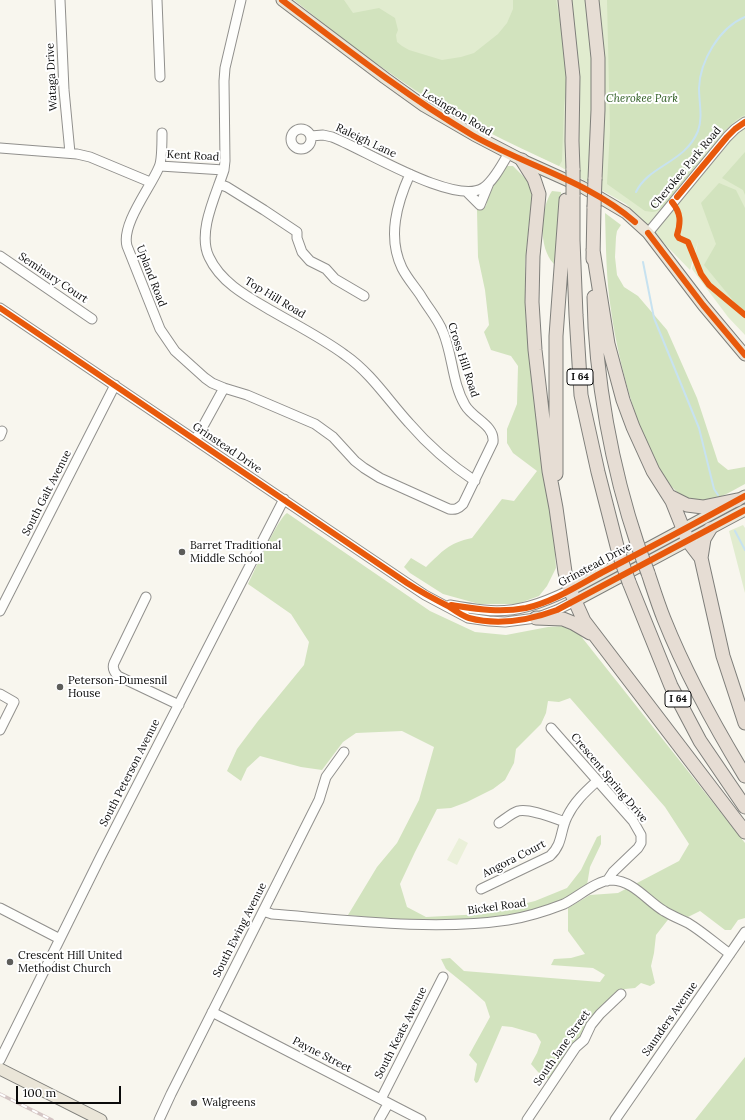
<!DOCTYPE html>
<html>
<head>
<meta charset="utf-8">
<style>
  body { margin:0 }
  #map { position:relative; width:745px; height:1120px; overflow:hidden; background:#f8f6ee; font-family:Lora,serif }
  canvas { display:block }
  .scale { position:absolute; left:16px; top:1086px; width:105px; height:18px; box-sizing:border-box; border:2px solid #0a0a0a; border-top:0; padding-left:5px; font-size:12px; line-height:14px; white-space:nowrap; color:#0a0a0a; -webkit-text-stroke:3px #fff; paint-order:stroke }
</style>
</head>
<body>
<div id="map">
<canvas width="745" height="1120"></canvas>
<div class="scale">100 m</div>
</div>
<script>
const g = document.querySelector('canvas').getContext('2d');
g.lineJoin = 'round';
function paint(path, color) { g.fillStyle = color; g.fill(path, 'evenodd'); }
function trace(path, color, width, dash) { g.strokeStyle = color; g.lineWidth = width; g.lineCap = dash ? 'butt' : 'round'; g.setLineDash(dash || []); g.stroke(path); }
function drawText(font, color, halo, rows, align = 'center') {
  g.font = font + ' Lora,serif'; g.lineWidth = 4; g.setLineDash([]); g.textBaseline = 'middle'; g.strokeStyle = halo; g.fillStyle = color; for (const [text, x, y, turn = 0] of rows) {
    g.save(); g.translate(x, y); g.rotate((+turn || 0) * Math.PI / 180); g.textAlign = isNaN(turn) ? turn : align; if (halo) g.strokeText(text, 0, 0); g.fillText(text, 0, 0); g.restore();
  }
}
paint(new Path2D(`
  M294 0H745V335L728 317 692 269 698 242 690 270 626 204 559 166 471 123 414 90 353 46Z
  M743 525 745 528V593L729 531Z`), '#e1eccf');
paint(new Path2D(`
  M294 0H344L353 13 379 8 395 18 398 30 396 35 397 42 402 46 409 50 442 60 461 57 474 53 498 34 507 23 513 9V0H556L565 47 567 80 564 106 562 161 559 166C509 143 459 119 414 89 372 62 333 31 294 0Z
  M607 0H745V115C725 122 688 177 673 195 669 200 665 206 660 209 655 213 651 212 645 211L607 184 610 131Z
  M745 152V195L743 190 722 178Z
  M505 166H513L530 183 533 193V200L529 223 525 264 526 324 554 536 556 568 547 586 539 596 517 604H479L443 594 410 573 404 567 411 558 426 567C443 551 448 543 472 538L502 499 514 501 537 471 513 453 507 443V429L517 404 518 366 511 356 491 350 484 332 489 325 485 290 478 257 477 210 486 206C489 191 493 177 505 166Z
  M719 183 736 190 745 208V311L736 304 704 265 716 244 701 203Z
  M552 191 561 192 556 261 554 264C538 248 540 209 552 191Z
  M605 213 621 225 617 231 616 237 615 257 617 275 624 287 638 296 667 330 697 398 718 462 728 470 745 467V484C731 491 714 503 697 502 648 497 616 351 611 310 606 278 606 246 605 213Z
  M287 513 430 611 475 632 506 635 548 627 564 626 580 635 745 843V918L738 920 731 930H725L700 911 688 917 674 912 656 935 654 953 651 966 655 983 650 986 641 983 635 988 625 989 602 1008 550 1080 538 1072 531 1064 537 1053 541 1042 536 1034 512 1027 502 1026 478 1082 476 1083 474 1080 477 1064 469 1055 490 1017 485 1002 467 986 446 969 441 959 450 958 464 971 600 982 605 975 593 968 551 965 554 959 571 958 585 954 568 931V908L590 895 618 893 679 861 689 844 665 807 570 698 559 702 548 701 546 713 541 724 516 749 514 763 505 780 493 789 467 802 451 808 437 809 415 852 400 884 407 907 426 917 483 914 535 901 567 888 581 870 597 837 601 835V844L590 867 587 885 562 901 511 916 471 921 416 922 348 915 377 867 397 843 419 800 434 747 402 731 356 733 343 742 322 770 301 767 260 756 247 768 241 781 227 771 237 749 258 721 304 665 309 642 291 614 248 584C254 572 278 518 287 513Z
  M745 1057V1120H695Z`), '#d2e3be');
paint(new Path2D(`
  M459 838 468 843 457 865 447 860Z`), '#eaf0d9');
trace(new Path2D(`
  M636 192C649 165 685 163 698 131 703 118 699 102 699 88 700 61 719 28 745 17
  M643 262 654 318 699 428 714 489 718 495
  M735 531 745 550`), '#c7e2f0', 2);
const minor = new Path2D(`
  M60 0 64 90 70 153
  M157 0 160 77
  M241 0 225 68 224 81 225 161 224 170C216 195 197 232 209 257 221 283 248 297 272 311 296 325 322 338 345 355 371 373 388 400 409 423 428 445 451 465 475 481
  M291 139a10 10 0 1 1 20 0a10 10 0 1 1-20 0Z
  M162 133C162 141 162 161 159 167 151 187 121 224 127 246L160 329 175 351 205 378 212 383 224 388 247 395 315 424 333 437 355 461 364 468 380 478 449 509C455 510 458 509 463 504L493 442C495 425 473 419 465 405 452 383 453 356 443 332 438 319 428 308 421 296 415 287 407 278 402 268 387 237 397 203 410 174
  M311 136 323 135 332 137C362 148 454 206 483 188 494 181 502 164 509 153
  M0 148 77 154 90 157 150 182
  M160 166 224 170
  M219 184 227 187 264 210 297 232V238L302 252 310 261 326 269 335 279 364 296
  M467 192 480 205 489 183
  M648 233 727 137 735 129 745 122
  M0 256 92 319
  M0 308 407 583 425 595 468 618 489 621 505 622 536 618 557 610 575 601
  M0 436 2 431
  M196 439 224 388
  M146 597 114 663C112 668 114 672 118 676L179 705
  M450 605C461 607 473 609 484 610 515 614 543 603 570 590
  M0 611 115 385
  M0 694 14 702 0 730
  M551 728 633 821 641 835V843L638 848 613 872 607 881
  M499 823C505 819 512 813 518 811 530 808 553 818 565 822
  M481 889 550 856C563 844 560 831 567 817 574 802 585 792 597 781
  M0 908 60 939
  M263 911 272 914C347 920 434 931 508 920 527 917 546 911 564 904 578 897 597 880 612 880 634 881 647 901 664 911 672 916 680 919 688 923 703 932 716 944 730 954
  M212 1012 421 1120
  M0 1060 100 858 284 499
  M381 1099 443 977
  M159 1120 171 1094 319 800 326 777 344 752
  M379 1120 388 1104
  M527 1120 576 1047 584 1040 591 1025 600 1014 621 994
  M615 1120 745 932`);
const major = new Path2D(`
  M282 0 385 78 424 106 474 135 522 160 582 187 626 213 648 233 703 305 745 355
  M570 590 745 496
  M575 601 745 510
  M0 1069 101 1120`);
const highway = new Path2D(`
  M565 0 573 77 572 141 573 170
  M592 0 598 58V110L595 179
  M522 160 534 179 539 194 533 256 532 302 535 350 549 471 556 508 565 572 570 590 584 621 745 832
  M573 195V240L576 315 581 395 598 472 619 554
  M593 250 608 344 623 400 633 427 653 471 672 501 688 541 701 558 723 656 745 723
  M593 259 594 207
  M594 297C595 378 612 469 638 546
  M556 474V336L566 200
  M669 496 687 505 703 507 737 500
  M701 558 704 539 710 529
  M648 573C653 588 658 604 664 619 686 674 714 725 745 776
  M629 582 671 686 700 741 745 807
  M536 618 563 619 573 623 590 633`);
trace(minor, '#91908d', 11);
trace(major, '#7e7e7a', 13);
trace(highway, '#7e7e7a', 15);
trace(minor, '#fefefc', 9);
trace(major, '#eae5d8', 11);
trace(highway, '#e6ddd4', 13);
const rail = new Path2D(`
  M0 1094 52 1120`);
trace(rail, '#d4c5c4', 3.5);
trace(rail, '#fff', 2, [6]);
const highwayBridge = new Path2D(`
  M573 170V195
  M594 207 595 179
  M638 546 648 573
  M619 554 629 582`);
trace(highwayBridge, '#7e7e7a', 15, []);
trace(highwayBridge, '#e6ddd4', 13);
trace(new Path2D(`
  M282 0C344 47 405 95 472 135 526 166 588 181 635 222
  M677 197 727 137 735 129 745 122
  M672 202C681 213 681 222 677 235L679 238 688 242 701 274 709 285 745 315
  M648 233 703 305 745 355
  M0 308 407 583C421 592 434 599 448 606 454 610 462 616 469 618 499 626 530 620 557 610L745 510
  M451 605C477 609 499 613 526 608 553 602 579 585 603 572 651 547 698 522 745 496`), '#e8590c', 6);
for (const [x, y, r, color] of [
  [182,552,4,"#5d5d5a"],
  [60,687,4,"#5d5d5a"],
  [10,962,4,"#5d5d5a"],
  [194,1103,4,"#5d5d5a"]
]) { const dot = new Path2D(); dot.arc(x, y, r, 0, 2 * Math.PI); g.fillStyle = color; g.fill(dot); trace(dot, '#fff', 1.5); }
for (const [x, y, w] of [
  [580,377,26],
  [678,699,26]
]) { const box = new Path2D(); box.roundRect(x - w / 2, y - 8, w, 16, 3); g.fillStyle = '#fff'; g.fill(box); trace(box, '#0a0a0a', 1); }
drawText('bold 10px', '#0a0a0a', null, [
  ["I 64",580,377],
  ["I 64",678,699]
]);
drawText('11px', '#0a0a0a', '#fff', [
  ["Wataga Drive",52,77,-93],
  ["Lexington Road",457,113,31],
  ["Raleigh Lane",366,141,25],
  ["Kent Road",193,156,3],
  ["Cherokee Park Road",686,168,-50],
  ["Upland Road",151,276,69],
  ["Seminary Court",53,278,34],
  ["Top Hill Road",275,298,31],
  ["Cross Hill Road",463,360,72],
  ["Grinstead Drive",227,448,34],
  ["South Galt Avenue",47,493,-63],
  ["Grinstead Drive",595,565,-28],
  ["South Peterson Avenue",130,773,-63],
  ["Crescent Spring Drive",609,778,50],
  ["Angora Court",514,859,-27],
  ["Bickel Road",497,907,-8],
  ["South Ewing Avenue",240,930,-63],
  ["Saunders Avenue",670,1019,-55],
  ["South Keats Avenue",401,1033,-63],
  ["South Jane Street",562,1048,-55],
  ["Payne Street",322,1055,27]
]);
drawText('italic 11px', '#2d5c21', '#fff', [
  ["Cherokee Park",642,99]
]);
drawText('11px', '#0a0a0a', '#fff', [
  ["Barret Traditional",190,546],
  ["Middle School",190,559],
  ["Peterson-Dumesnil",68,681],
  ["House",68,694],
  ["Crescent Hill United",18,956],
  ["Methodist Church",18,969],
  ["Walgreens",202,1103]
], 'left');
</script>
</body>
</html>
